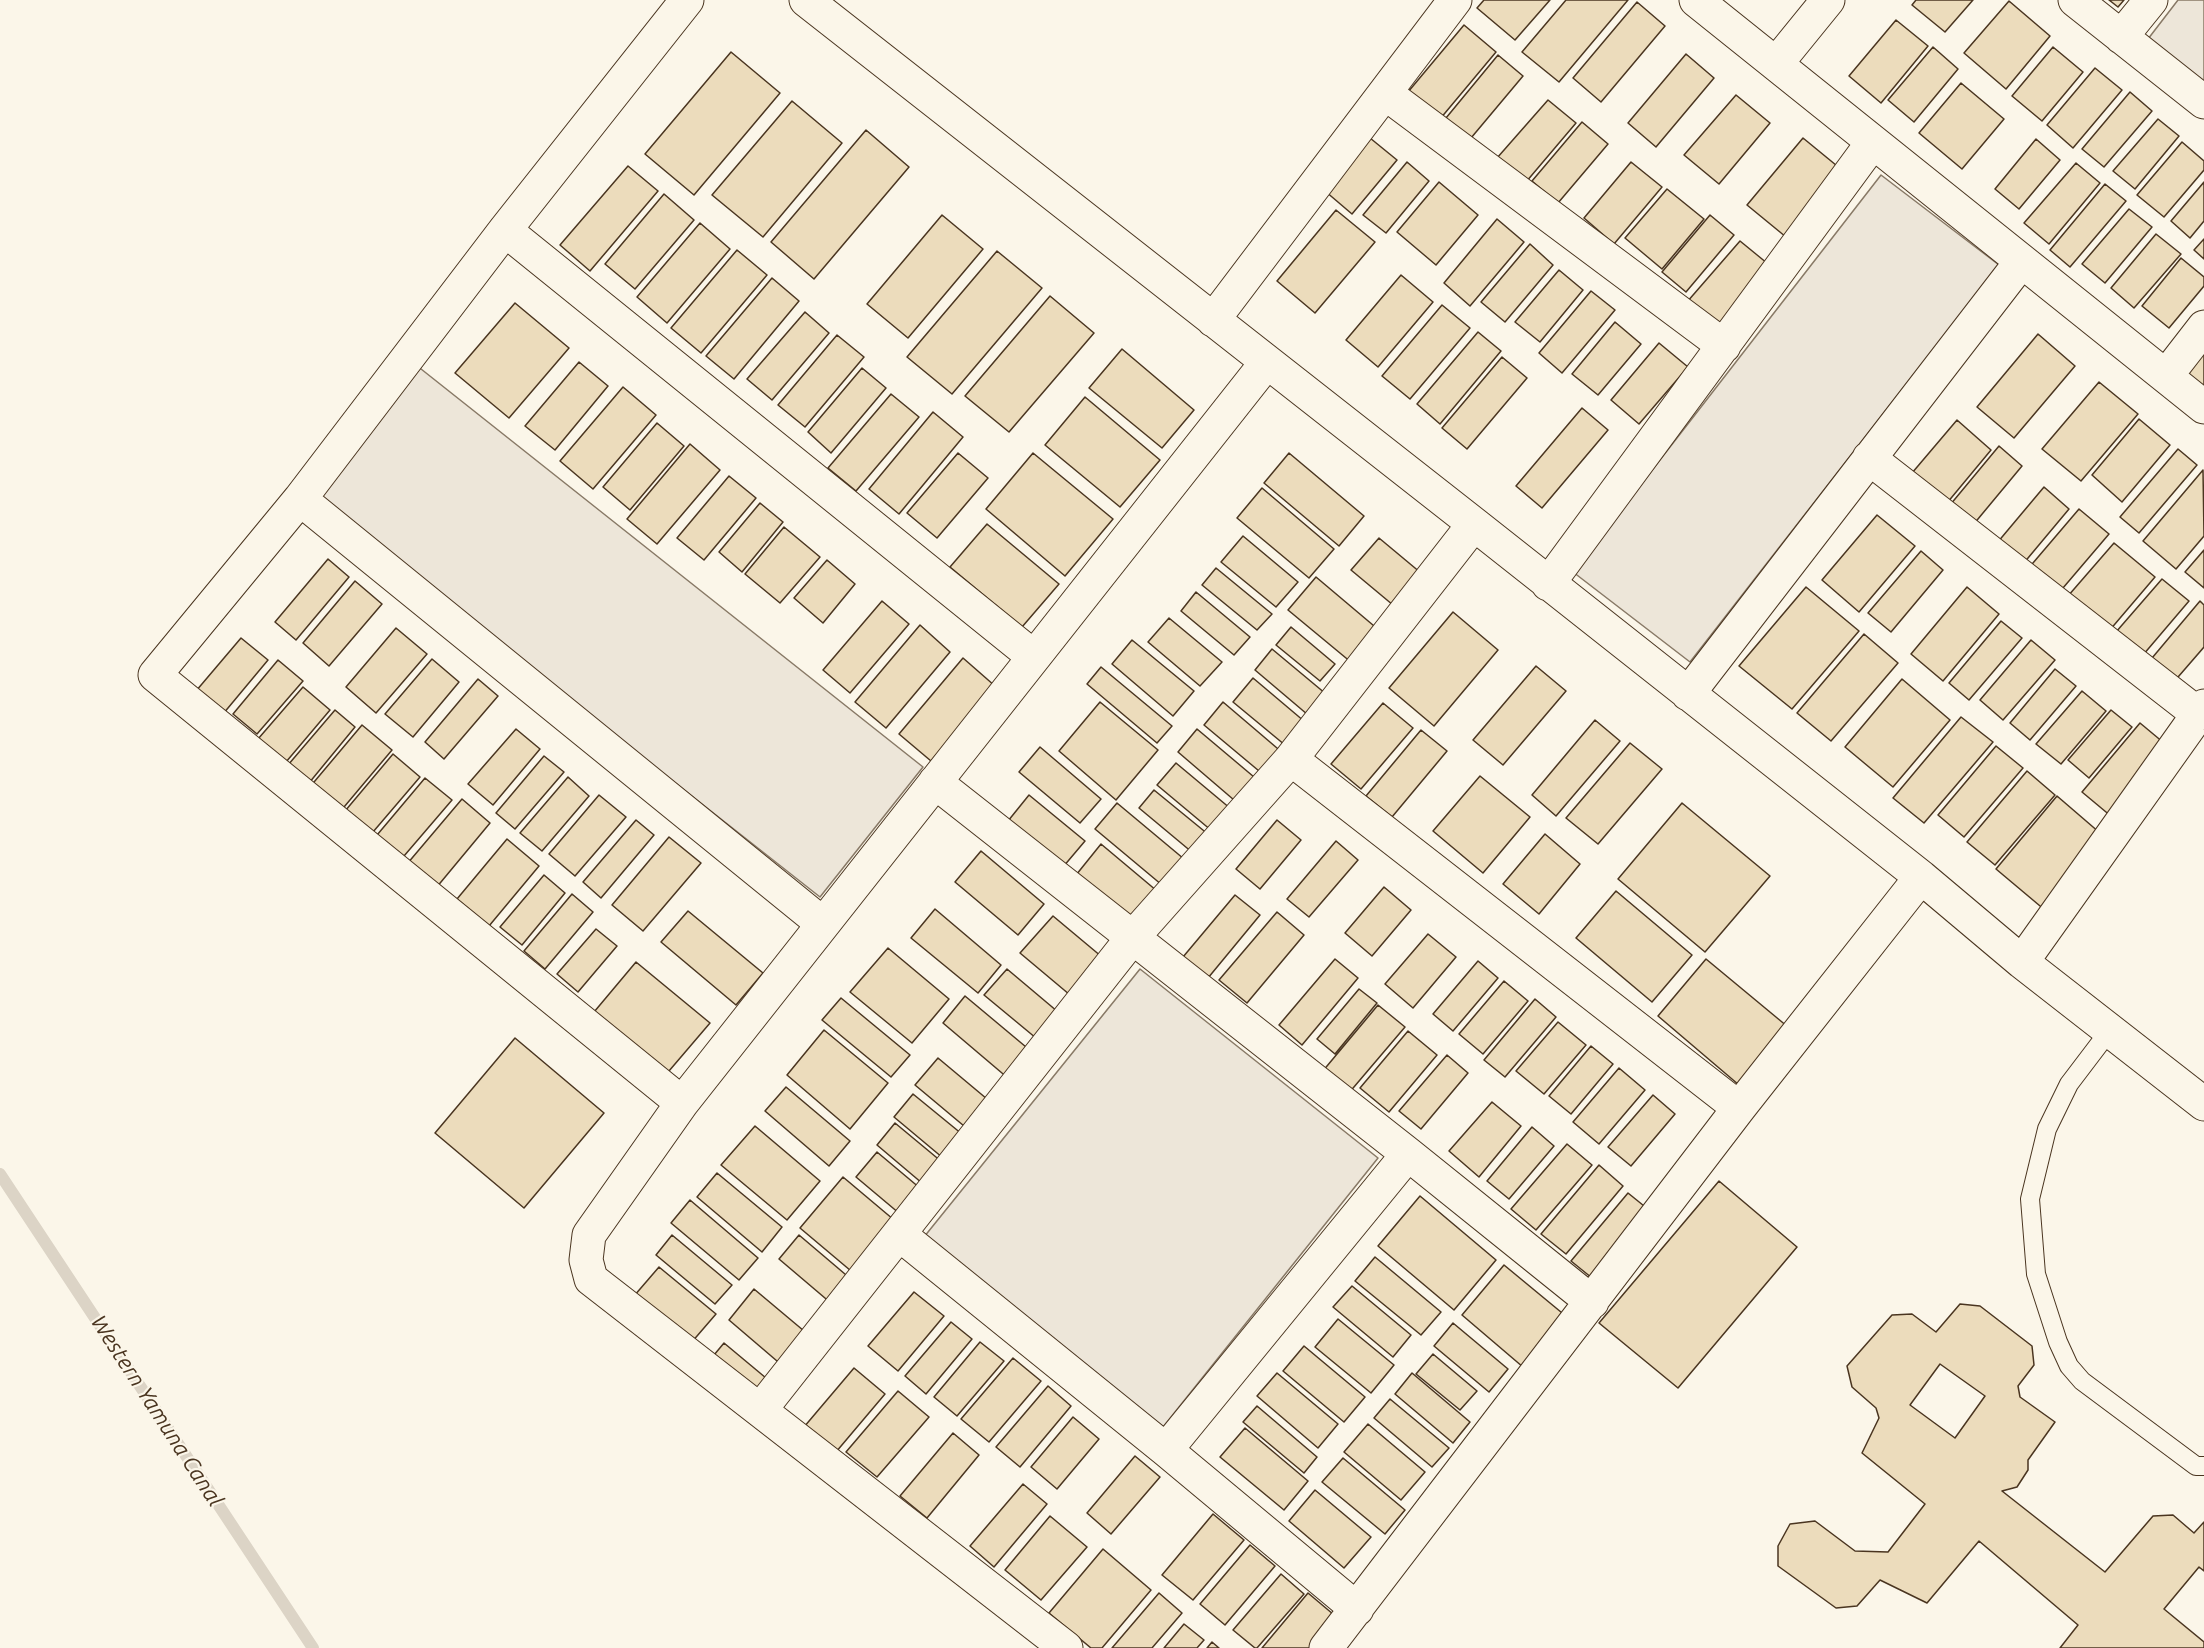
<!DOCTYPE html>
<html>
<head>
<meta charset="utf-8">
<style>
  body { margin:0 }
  canvas { display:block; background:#fbf6e9 }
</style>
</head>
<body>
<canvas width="2204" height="1648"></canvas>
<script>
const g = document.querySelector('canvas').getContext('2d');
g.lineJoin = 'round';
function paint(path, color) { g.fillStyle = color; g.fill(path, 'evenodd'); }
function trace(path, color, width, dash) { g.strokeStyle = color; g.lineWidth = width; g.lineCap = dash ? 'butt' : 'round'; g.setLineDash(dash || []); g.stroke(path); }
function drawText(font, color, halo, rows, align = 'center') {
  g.font = font + ' Ubuntu,sans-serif'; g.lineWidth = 4.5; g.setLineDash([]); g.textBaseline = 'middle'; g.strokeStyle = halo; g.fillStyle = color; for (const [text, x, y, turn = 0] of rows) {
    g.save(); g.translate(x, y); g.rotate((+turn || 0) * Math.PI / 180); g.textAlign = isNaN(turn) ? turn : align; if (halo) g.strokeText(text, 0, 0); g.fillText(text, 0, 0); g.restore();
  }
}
const green = new Path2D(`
  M2178 0H2204V82L2148 39Z
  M1881 175 1999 265 1690 662 1573 572Z
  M416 365 923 767 820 897 311 496Z
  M1140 969 1378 1158 1163 1427 924 1237Z`);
paint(green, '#ede6d9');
trace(green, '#887966', 1.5);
trace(new Path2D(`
  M0 1174 313 1648`), '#dcd4c6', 12);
const building = new Path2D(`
  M1484 0H1550L1515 40 1477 8Z
  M1566 0H1628L1559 82 1522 52Z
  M1916 0H1973L1945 32 1912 5Z
  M2109 0H2124L2118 7Z
  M2009 1 2050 36 2006 89 1964 53Z
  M1637 2 1665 26 1601 102 1573 78Z
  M1896 20 1928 46 1881 103 1849 76Z
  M1464 25 1496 52 1440 119 1408 92Z
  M1933 47 1958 69 1914 122 1888 100Z
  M2053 47 2083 72 2042 121 2012 96Z
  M731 52 780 93 694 195 645 154Z
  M1686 54 1714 78 1656 147 1628 123Z
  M1498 55 1523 76 1471 138 1446 118Z
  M2095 68 2122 90 2073 148 2047 125Z
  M1961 83 2004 119 1962 169 1919 133Z
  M2130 92 2152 111 2104 167 2082 149Z
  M1736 95 1770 123 1719 184 1684 155Z
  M1548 100 1576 123 1526 182 1497 158Z
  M792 101 842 143 763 237 712 195Z
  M2158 119 2179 136 2135 189 2113 171Z
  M1582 122 1608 144 1558 203 1532 181Z
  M866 130 909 167 814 279 771 242Z
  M1370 138 1397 160 1352 214 1325 191Z
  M1803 138 1842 170 1786 237 1747 205Z
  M2036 139 2060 160 2019 209 1995 189Z
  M2182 142 2204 161V170L2164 217 2137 195Z
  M1407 162 1429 181 1386 233 1363 215Z
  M1631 162 1662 187 1614 244 1584 218Z
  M2076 163 2100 183 2049 244 2024 223Z
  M628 166 658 191 590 271 560 245Z
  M1439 182 1478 215 1436 265 1397 232Z
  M2204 182V221L2190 238 2171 221Z
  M2105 184 2126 201 2070 267 2050 250Z
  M1667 189 1704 219 1662 269 1625 238Z
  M664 194 694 220 635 289 605 264Z
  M2129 209 2152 227 2105 283 2082 264Z
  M1336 210 1375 242 1315 313 1277 281Z
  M942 215 983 249 908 338 867 304Z
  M1710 215 1734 235 1686 292 1662 272Z
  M1497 219 1524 242 1470 306 1444 283Z
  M700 223 730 249 667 323 637 297Z
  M2156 234 2181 254 2134 308 2111 288Z
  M2204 239V259L2194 250Z
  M1740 241 1773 268 1721 330 1687 302Z
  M1530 244 1553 265 1505 322 1481 302Z
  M737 250 767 275 701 353 671 328Z
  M997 251 1042 288 952 394 907 357Z
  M2181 258 2204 277V286L2169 328 2142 306Z
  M1559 270 1583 290 1540 342 1515 322Z
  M1401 275 1433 302 1378 367 1346 340Z
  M772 278 799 301 734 379 706 356Z
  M1591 291 1615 310 1562 373 1539 353Z
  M1050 296 1094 333 1009 432 965 396Z
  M515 303 569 348 509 418 455 373Z
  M1442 305 1470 328 1410 399 1382 376Z
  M805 312 829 333 772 400 747 379Z
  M1615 322 1641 344 1598 395 1572 374Z
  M1478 332 1501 351 1440 424 1417 404Z
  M2038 334 2075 366 2014 438 1977 407Z
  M837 335 864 357 805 427 778 405Z
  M1659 343 1688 367 1639 424 1611 400Z
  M1122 349 1194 410 1162 448 1089 388Z
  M2204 349V395L2175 371Z
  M1502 357 1527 378 1467 449 1442 428Z
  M579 362 608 386 555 450 525 426Z
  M862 368 886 388 831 453 808 432Z
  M2099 382 2138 414 2081 481 2042 449Z
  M623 387 656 415 593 489 560 461Z
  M891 394 919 417 856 491 828 468Z
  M1085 397 1160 460 1120 507 1045 445Z
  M1582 408 1608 430 1542 508 1516 486Z
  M933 412 963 437 899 514 869 489Z
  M2139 419 2170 445 2122 502 2092 475Z
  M1957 420 1991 450 1947 503 1912 473Z
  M657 423 684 446 630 510 603 487Z
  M690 444 720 470 657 544 627 519Z
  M1999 446 2022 466 1973 525 1950 505Z
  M2178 449 2197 465 2139 533 2120 517Z
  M958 453 988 478 937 538 907 513Z
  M1033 453 1113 519 1065 576 986 509Z
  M1289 453 1364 516 1339 546 1264 483Z
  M2203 470 2204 536 2176 569 2143 541Z
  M729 476 756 498 704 560 677 538Z
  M2044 487 2069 509 2023 564 1997 543Z
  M1262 488 1334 549 1309 578 1237 518Z
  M760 503 783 522 742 572 719 552Z
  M2079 509 2109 534 2057 595 2027 570Z
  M1877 515 1915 546 1859 612 1822 580Z
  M987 524 1059 584 1022 627 950 567Z
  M784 527 820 557 780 603 745 574Z
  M1243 536 1298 582 1276 607 1221 562Z
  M1379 538 1427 578 1399 610 1351 570Z
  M2114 543 2155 577 2109 631 2068 596Z
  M2204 550V588L2185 572Z
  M1921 551 1943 570 1891 632 1868 613Z
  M328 559 349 577 296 640 275 622Z
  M827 560 855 584 823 623 794 598Z
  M1216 568 1272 614 1257 630 1202 585Z
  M1316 577 1380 631 1352 663 1288 610Z
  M2162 579 2189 601 2143 655 2116 632Z
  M355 581 382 604 329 666 303 643Z
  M1806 587 1859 631 1792 709 1739 666Z
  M1967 587 1999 614 1943 681 1911 654Z
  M1196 592 1250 637 1234 655 1181 611Z
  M882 601 909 624 850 693 823 670Z
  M2200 601 2204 605V647L2172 684 2147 664Z
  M1453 612 1498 650 1434 726 1389 688Z
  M1169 618 1222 662 1200 686 1148 642Z
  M2001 621 2022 638 1969 700 1949 683Z
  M920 625 950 652 886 728 855 702Z
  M1291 627 1335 664 1320 681 1276 645Z
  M396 628 427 654 376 713 346 687Z
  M1864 634 1898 663 1831 741 1797 713Z
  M241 638 268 660 223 714 196 691Z
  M1132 640 1194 691 1173 716 1112 664Z
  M2031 640 2055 660 2003 720 1980 700Z
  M1272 649 1332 699 1314 720 1255 670Z
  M963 658 995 686 931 761 899 734Z
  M432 659 459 682 413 737 385 714Z
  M278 660 303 681 257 734 233 714Z
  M1536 666 1566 691 1503 765 1473 740Z
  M1101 667 1172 726 1157 743 1087 684Z
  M2055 669 2076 686 2030 740 2010 723Z
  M1253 678 1311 727 1291 750 1233 702Z
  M478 679 498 696 444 759 425 742Z
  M1902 679 1950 720 1893 787 1845 747Z
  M303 687 330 710 286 762 258 739Z
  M2082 691 2106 711 2061 764 2036 744Z
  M1100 702 1158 750 1116 800 1059 751Z
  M1223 702 1284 754 1265 776 1204 725Z
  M1383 703 1413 728 1361 789 1331 764Z
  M335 710 355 727 309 783 288 765Z
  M2111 710 2132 727 2089 778 2068 760Z
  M1961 717 1993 742 1924 823 1893 798Z
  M1595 720 1620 741 1556 816 1532 795Z
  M2140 723 2170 748 2112 817 2082 792Z
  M362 725 392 750 339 813 309 788Z
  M516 729 540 749 493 805 468 784Z
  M1197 729 1254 777 1234 800 1178 752Z
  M1421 730 1447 751 1392 817 1366 796Z
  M1630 743 1662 769 1598 844 1566 818Z
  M1996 746 2023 768 1964 837 1938 815Z
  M1040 747 1101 799 1080 823 1019 772Z
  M393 754 420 777 367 839 340 817Z
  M544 756 564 772 515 829 496 813Z
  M1176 763 1231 809 1212 831 1157 785Z
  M2027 771 2055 795 1995 865 1967 842Z
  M1480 776 1530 817 1483 873 1433 831Z
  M568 777 589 796 542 851 520 833Z
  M425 778 452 800 398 863 372 841Z
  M1154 790 1209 835 1193 853 1139 808Z
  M599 795 626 817 575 876 549 854Z
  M1029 795 1085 841 1063 867 1008 821Z
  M2057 796 2107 839 2046 911 1996 869Z
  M462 799 490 823 436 888 407 864Z
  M1117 803 1190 864 1168 890 1095 829Z
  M1682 803 1770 876 1705 952 1618 879Z
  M636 820 654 835 601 898 583 882Z
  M1277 820 1301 840 1260 889 1236 869Z
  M1545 834 1580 864 1539 914 1503 884Z
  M669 837 701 863 643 931 612 905Z
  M507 839 539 866 489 926 457 899Z
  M1336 841 1358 860 1309 917 1287 899Z
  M1101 844 1157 891 1127 926 1072 880Z
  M981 851 1044 904 1018 935 955 882Z
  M544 875 565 893 522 945 500 927Z
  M1384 887 1411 910 1372 956 1345 933Z
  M1616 891 1692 955 1652 1002 1576 938Z
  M572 894 593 912 545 969 524 951Z
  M1235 895 1260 915 1208 978 1183 957Z
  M935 909 1001 965 978 993 911 938Z
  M688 911 763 973 736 1005 661 942Z
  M1277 912 1304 935 1247 1003 1219 980Z
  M1053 916 1108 962 1076 1000 1020 953Z
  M596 929 617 946 578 992 557 974Z
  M1428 934 1456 957 1413 1008 1385 984Z
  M888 948 949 999 912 1043 850 992Z
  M1335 959 1358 978 1302 1045 1279 1025Z
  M1706 959 1788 1027 1739 1085 1658 1016Z
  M1478 961 1498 978 1453 1031 1433 1014Z
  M636 962 710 1023 663 1078 589 1018Z
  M1007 969 1064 1017 1042 1043 984 995Z
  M1504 981 1528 1001 1483 1054 1459 1034Z
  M1359 989 1377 1003 1335 1054 1317 1039Z
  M965 996 1032 1052 1009 1079 943 1023Z
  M841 998 910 1055 891 1077 822 1020Z
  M1535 999 1556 1017 1505 1077 1484 1060Z
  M1378 1005 1405 1027 1348 1094 1322 1072Z
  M1558 1022 1586 1045 1544 1094 1516 1071Z
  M824 1030 888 1083 850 1129 787 1075Z
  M1408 1031 1437 1055 1389 1112 1360 1088Z
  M515 1038 604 1113 524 1208 435 1133Z
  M1591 1046 1613 1064 1571 1114 1549 1096Z
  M1447 1055 1468 1073 1421 1129 1399 1111Z
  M938 1058 993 1104 970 1131 915 1085Z
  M1619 1068 1645 1090 1599 1144 1573 1122Z
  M786 1087 850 1141 829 1166 765 1111Z
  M913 1094 968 1139 949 1163 894 1117Z
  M1653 1095 1675 1114 1631 1166 1608 1147Z
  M1492 1102 1521 1126 1479 1177 1449 1151Z
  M895 1123 948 1167 929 1189 877 1145Z
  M755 1126 820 1181 787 1220 721 1165Z
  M1532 1127 1554 1146 1509 1199 1487 1181Z
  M1567 1144 1592 1165 1536 1230 1511 1209Z
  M877 1152 927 1194 906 1219 856 1177Z
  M1599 1165 1623 1186 1566 1254 1541 1234Z
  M717 1173 782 1227 762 1252 697 1197Z
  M843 1177 900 1225 857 1276 800 1228Z
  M1719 1181 1797 1247 1678 1388 1599 1323Z
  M1628 1193 1649 1210 1592 1278 1571 1261Z
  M1420 1196 1496 1260 1454 1310 1378 1246Z
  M690 1200 758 1258 739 1280 671 1223Z
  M672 1235 732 1285 715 1304 656 1255Z
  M799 1235 852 1280 832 1304 779 1259Z
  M1375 1257 1441 1312 1421 1335 1355 1281Z
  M1504 1265 1573 1322 1530 1373 1462 1315Z
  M659 1267 716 1314 691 1343 634 1296Z
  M1352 1286 1411 1335 1393 1357 1333 1307Z
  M754 1289 810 1336 784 1367 729 1320Z
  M914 1292 944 1316 898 1371 868 1346Z
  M1960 1304 1980 1306 2032 1346 2034 1365 2018 1386 2020 1397 2055 1422 2028 1460V1470L2017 1487 2002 1491 2105 1572 2153 1516 2173 1515 2194 1533 2204 1522V1571L2199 1567 2164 1609 2204 1642V1648H2060L2078 1625 1979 1541 1927 1603 1880 1580 1857 1606 1836 1608 1778 1566V1546L1790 1524 1815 1521 1855 1551 1888 1552 1925 1504 1862 1453 1879 1418 1876 1408 1852 1387 1847 1366 1892 1315 1912 1314 1936 1332ZM1940 1364 1985 1396 1955 1438 1910 1405Z
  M1338 1319 1394 1365 1371 1393 1315 1347Z
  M951 1322 972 1339 926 1394 905 1376Z
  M1453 1323 1508 1369 1489 1392 1434 1346Z
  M980 1342 1004 1361 957 1416 934 1397Z
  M724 1343 772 1383 756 1401 709 1361Z
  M1304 1346 1365 1397 1344 1422 1283 1371Z
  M1433 1354 1477 1391 1460 1410 1416 1374Z
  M1013 1358 1041 1381 989 1442 961 1419Z
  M854 1368 885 1394 836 1452 804 1427Z
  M1277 1373 1338 1424 1318 1448 1257 1396Z
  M1412 1373 1470 1422 1453 1443 1395 1394Z
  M1048 1386 1071 1406 1020 1467 996 1447Z
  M898 1391 929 1417 877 1477 846 1452Z
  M1390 1399 1449 1448 1432 1467 1374 1418Z
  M1257 1406 1317 1457 1304 1473 1243 1422Z
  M1073 1417 1099 1439 1057 1489 1031 1467Z
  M1368 1424 1425 1472 1401 1500 1344 1452Z
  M1245 1428 1308 1481 1284 1510 1220 1457Z
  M953 1433 979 1455 927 1518 900 1496Z
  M1135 1456 1160 1477 1111 1534 1087 1513Z
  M1343 1458 1405 1510 1385 1534 1322 1482Z
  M1023 1484 1047 1504 994 1567 970 1546Z
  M1315 1490 1371 1537 1344 1568 1289 1521Z
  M1213 1514 1244 1540 1193 1600 1162 1575Z
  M1050 1516 1087 1547 1041 1600 1005 1570Z
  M1250 1545 1275 1566 1225 1625 1200 1604Z
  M1103 1549 1151 1590 1102 1648H1091L1049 1613Z
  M1281 1574 1304 1594 1257 1648H1255L1233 1630Z
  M1159 1593 1182 1613 1152 1648H1112Z
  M1308 1593 1340 1620 1317 1648H1262Z
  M1184 1624 1204 1640 1197 1648H1164Z
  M1212 1642 1219 1648H1207Z`);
paint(building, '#ecdcbc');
trace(building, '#4a3520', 1.5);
const lane = new Path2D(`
  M2110 1030 2069 1084 2047 1129 2030 1199 2036 1274 2058 1342 2069 1366 2082 1381 2196 1466H2204`);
const street = new Path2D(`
  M806 0 1474 524 1921 877 2022 962 2204 1104
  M1696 0 2204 407
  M2075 0 2204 102
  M2121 37 2151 0
  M1776 64 1828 0
  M1385 93 1724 346
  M505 230 1034 657
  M1213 320 1455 0
  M2166 376 2204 327
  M1869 458 2198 714
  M300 499 505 230 687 0
  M1548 584 1873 142
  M1688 694 2021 262
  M1291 759 1739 1108
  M935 782 1408 1154 1592 1302
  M2022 962 2204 706
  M682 1103 155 675 300 499 823 924
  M899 1234 1166 1450 1357 1609
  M761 1409 1133 937 1291 759 1474 524
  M1166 1450 1408 1154
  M1066 1648 591 1279 586 1260 589 1235 682 1103 1267 362
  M1326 1648 1739 1108 1921 877`);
trace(lane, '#4a3520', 20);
trace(street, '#4a3520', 35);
trace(lane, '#fbf6e9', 18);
trace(street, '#fbf6e9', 33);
drawText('italic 22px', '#4a3520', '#fbf6e9', [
  ["Western Yamuna Canal",157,1411,57]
]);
</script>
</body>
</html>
